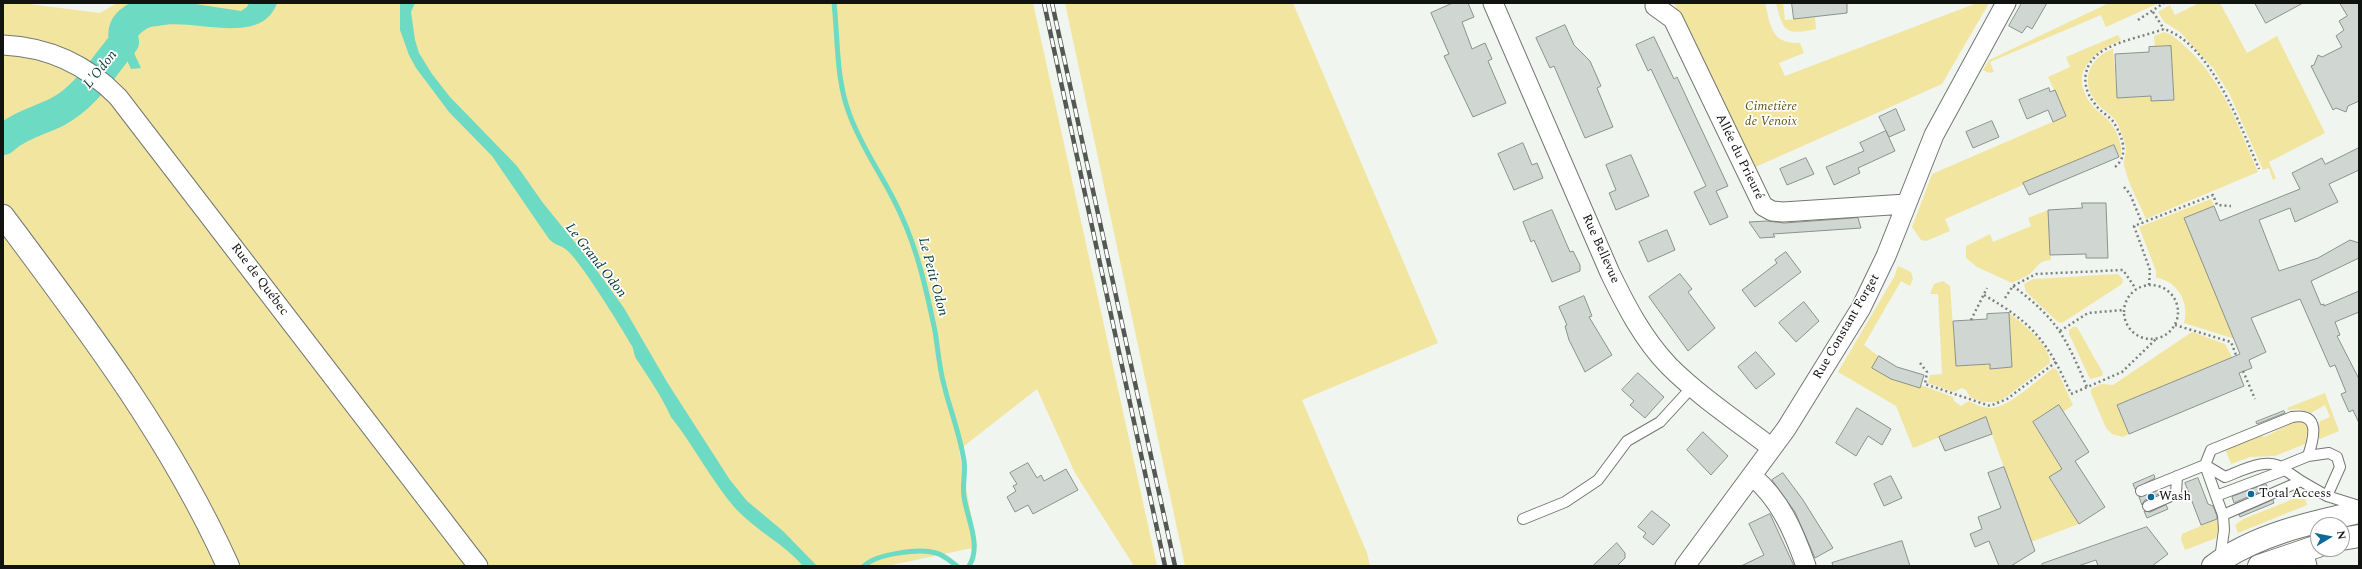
<!DOCTYPE html>
<html>
<head>
<meta charset="utf-8">
<style>
  body { margin:0 }
  #map { position:relative; width:2362px; height:569px; overflow:hidden; background:#f1f5f0; font-family:Spectral,serif }
  canvas { display:block }
  .frame { position:absolute; inset:0; border:4px solid #111311; pointer-events:none }
  .north { position:absolute; left:2310px; top:517px; width:40px; height:40px; box-sizing:border-box; background:#fff; border:1px solid #a0a1a0; border-radius:50%; rotate:80deg; font-size:11px; font-weight:700; line-height:16px; text-align:center; color:#111311 }
  .north::after { content:''; display:block; margin:auto; width:14px; height:18px; background:#0c6998; clip-path:polygon(50% 0,100% 100%,50% 72%,0 100%) }
</style>
</head>
<body>
<div id="map">
<canvas width="2362" height="569"></canvas>
<div class="frame"></div>
<div class="north">N</div>
</div>
<script>
const g = document.querySelector('canvas').getContext('2d');
g.lineJoin = 'round';
function paint(path, color) { g.fillStyle = color; g.fill(path, 'evenodd'); }
function trace(path, color, width, dash) { g.strokeStyle = color; g.lineWidth = width; g.lineCap = dash ? 'butt' : 'round'; g.setLineDash(dash || []); g.stroke(path); }
function drawText(font, color, halo, rows, align = 'center') {
  g.font = font + ' Spectral,serif'; g.lineWidth = 3.5; g.setLineDash([]); g.textBaseline = 'middle'; g.strokeStyle = halo; g.fillStyle = color; for (const [text, x, y, turn = 0] of rows) {
    g.save(); g.translate(x, y); g.rotate((+turn || 0) * Math.PI / 180); g.textAlign = isNaN(turn) ? turn : align; if (halo) g.strokeText(text, 0, 0); g.fillText(text, 0, 0); g.restore();
  }
}
paint(new Path2D(`
  M3 3H21L100 13 117 3H1033L1157 566H1134L1075 473 1037 389 959 450 977 547 887 566H3Z
  M1065 3H1293L1438 343 1302 400 1367 553 1370 566H1185Z
  M1674 3H1765C1771 27 1771 44 1800 43L1804 53 1779 63 1785 76 1977 3H1989L1942 84 1751 169Z
  M1776 3H1783L1785 20 1815 17 1816 29C1785 36 1783 31 1776 3Z
  M2109 3H2159L2106 27 2101 15 1990 62 1994 72 1989 73 1983 70 1989 60Z
  M2199 3H2220L2247 53 2277 36 2325 133 2269 162 2276 178 2273 180 2269 168 2263 170 2230 95 2213 68 2180 32 2164 22 2158 12 2170 5 2175 15Z
  M2164 32C2174 35 2181 43 2189 50 2224 84 2239 128 2258 172L2146 219C2139 203 2127 181 2124 165 2123 158 2128 152 2125 144 2123 137 2120 128 2116 121 2111 114 2104 111 2098 104 2079 83 2088 58 2113 49L2117 98 2151 96 2152 101 2174 100 2171 46 2155 47 2154 36Z
  M2118 35 2121 40C2091 53 2068 73 2092 105 2098 113 2107 117 2112 125 2117 132 2124 148 2120 157L2114 145 1945 219 1950 231 1926 241 1921 240 1912 227 1932 174 2066 116 2048 77 2070 67 2066 57Z
  M2211 199 2214 206 2185 218 2235 339 2184 323C2190 303 2177 280 2156 278V271L2139 227Z
  M2048 210 2051 260C2040 261 2039 264 2033 271 2029 276 2018 280 2012 283L1977 267 1966 258V246L1990 234 1993 242 2031 226 2028 218Z
  M1898 266 1911 272 1913 279 1910 286 1901 281 1864 345 1920 388 1921 385 1953 397 1954 401 1961 406 1969 401C1975 404 1982 408 1990 408 2009 408 2038 379 2053 368L2057 370 2073 405 2063 412 2059 405 2033 422 2062 469 2049 477 2079 524 2031 542 1986 418 1913 448 1896 406 1838 372 1894 277Z
  M2118 274 2123 279 2122 284 2062 323 2058 322 2026 292 2024 284 2033 279Z
  M1943 281 1950 286 1956 366 1990 364V369L2012 367 2009 313C2021 322 2051 346 2050 363L2006 397 1997 402H1983L1970 397 1966 390 1962 388 1954 392 1928 383 1930 375 1942 374 1938 294H1930L1934 284Z
  M2073 327H2077L2103 373 2102 376 2090 379 2069 334V330Z
  M2192 332 2225 344 2232 357 2117 405 2129 434 2123 437 2112 434 2106 428 2091 393V389L2101 384 2113 385Z
  M2325 393 2339 431 2320 439 2317 437 2320 421 2330 417 2325 405 2311 413 2298 409 2288 410 2287 408Z
  M2300 419 2309 424 2305 444 2275 456 2250 457 2231 464 2225 449 2261 435 2264 437Z
  M2296 498 2305 499 2307 505 2238 533 2235 525 2243 519Z
  M2216 519 2219 526 2216 538 2185 550 2181 539 2182 534Z`), '#f2e5a0');
paint(new Path2D(`
  M136 3H189L241 11 247 7 249 3H277C261 48 193 17 158 26 154 26 149 27 146 29 140 33 135 39 130 44L141 68 131 69 115 34 125 11Z
  M400 3H415L411 12 415 40 419 53 432 74 450 97 517 166 543 203 590 261 624 308 667 382 730 480 747 501 783 531 817 566H803C783 543 755 530 735 508 711 480 694 446 671 417 662 397 649 378 637 360 634 356 634 350 632 346 622 329 578 256 564 248 558 244 556 246 549 239L492 156 449 112 416 68 409 55 400 30Z
  M84 79 93 87C85 100 72 114 58 121 39 129 19 134 3 148V131C8 127 12 123 18 120 45 105 63 108 84 79Z`), '#6ddac4');
trace(new Path2D(`
  M834 3C838 39 836 79 849 113 862 150 886 180 901 215 918 251 927 293 935 331 938 349 939 367 944 385 950 410 960 434 964 461 966 472 962 484 964 497 967 518 982 546 969 566
  M864 566C876 554 919 548 936 553 944 555 950 561 957 566`), '#6ddac4', 5);
trace(new Path2D(`
  M3 140C18 126 39 121 57 112 86 97 104 66 124 42 121 27 127 22 139 15`), '#6ddac4', 30);
const building = new Path2D(`
  M1453 3H1468L1474 17 1462 22 1472 49 1485 43 1492 59 1488 61 1506 103 1473 117 1444 56 1449 54 1431 13Z
  M1792 3H1847V13L1794 19Z
  M2022 3H2047L2032 29 2027 26 2022 33 2009 26Z
  M2255 3H2303L2266 23Z
  M2340 3H2359V101L2348 106 2346 112 2336 108 2333 110 2311 66 2314 65 2318 55 2322 57 2342 47 2336 36 2344 30 2339 21 2347 16Z
  M1565 25 1574 45 1590 61 1601 86 1597 88 1613 127 1585 138 1554 66 1550 68 1536 38Z
  M1654 37 1674 79 1677 77 1728 186 1716 191 1728 217 1710 225 1694 192 1706 186 1651 69 1648 71 1636 45Z
  M2171 46 2174 100 2151 101V96L2117 98 2115 54 2149 52V47Z
  M2049 88 2050 92 2055 90 2066 116 2053 122 2048 110 2027 119 2019 100Z
  M1896 109 1905 130 1889 137 1879 117Z
  M1992 121 1999 137 1973 148 1966 132Z
  M1886 131 1895 151 1858 168 1860 173 1834 185 1826 167 1864 151 1860 143Z
  M1523 143 1532 165 1537 163 1543 178 1514 190 1498 154Z
  M2114 145 2119 157 2029 195 2023 183Z
  M2359 148V170L2329 184 2338 202 2295 222 2290 208 2259 220 2279 271 2318 258 2350 240 2359 243V258L2311 281 2321 305 2324 304V306L2359 291V312L2335 322 2340 335 2337 336 2359 379V423L2353 410 2349 412 2341 394 2346 392 2335 365 2330 367 2300 299 2251 318 2266 352 2249 360 2252 368 2239 373 2244 386 2129 434 2117 405 2240 354 2184 218 2214 206 2220 221 2300 189 2292 173 2322 158 2325 164Z
  M1631 155 1649 196 1616 210 1609 193 1616 190 1606 165Z
  M1806 158 1814 174 1787 185 1780 169Z
  M2082 203H2106L2108 258H2086V254L2050 255 2048 210 2082 208Z
  M1552 210 1570 252 1573 251 1580 265V271L1552 282 1534 240 1531 242 1523 222Z
  M1858 218 1861 228 1773 234 1775 237 1760 238 1749 222 1767 221 1784 223Z
  M1667 230 1675 250 1648 262 1639 242Z
  M1786 252 1801 272 1755 307 1742 290 1777 263 1775 260Z
  M1680 274 1692 289 1688 292 1715 328 1688 351 1649 297Z
  M1584 296 1592 316 1589 317 1612 355 1585 372 1569 340 1565 326 1567 325 1559 307Z
  M1804 302 1819 321 1796 342 1779 323Z
  M2009 313 2012 367 1990 369V364L1956 366 1953 321 1987 319V314Z
  M1756 352 1775 374 1756 389 1738 367Z
  M1879 356 1897 367 1924 375 1920 388 1891 379 1872 368Z
  M1638 373 1664 397 1645 418 1630 405 1634 401 1622 390Z
  M2059 405 2089 452 2075 461 2105 507 2079 524 2049 477 2062 469 2033 422Z
  M1857 408 1891 429 1882 445 1868 436 1856 456 1836 443Z
  M2284 411 2285 413 2257 424 2256 422Z
  M1986 417 1992 434 1945 451 1939 437Z
  M1703 432 1728 456 1711 475 1687 450Z
  M1028 463 1037 478 1041 475 1044 481 1066 469 1078 490 1033 514 1028 505 1015 512 1007 497 1016 491 1013 486 1017 484 1010 473Z
  M2004 467 2035 551 2011 566H1999L1989 541 1975 547 1970 534 1982 529 1978 517 2001 508 1988 473Z
  M1783 473 1803 500 1833 548 1815 558 1795 512 1772 480Z
  M2154 475 2155 478 2135 489 2133 484Z
  M1891 476 1902 498 1884 506 1874 484Z
  M2198 478 2208 504 2213 506 2217 516V519L2201 525 2185 483Z
  M2266 484 2268 488 2234 503 2232 497Z
  M2160 490 2161 493 2145 500 2142 505 2139 497Z
  M2273 500 2274 503 2240 517 2239 515Z
  M2166 505 2168 509 2147 518 2144 511 2150 512Z
  M1652 511 1670 525 1653 545 1643 537 1646 533 1638 527Z
  M1770 514 1794 566H1741L1764 555 1749 524Z
  M2147 527 2168 554 2152 566H2098L2096 560 2078 566H2042V564Z
  M1902 541 1910 566H1833L1832 563Z
  M1617 543 1625 553V558L1617 566H1593Z`);
paint(building, '#d0d6d2');
trace(building, '#8b918d', 1);
const service = new Path2D(`
  M2308 456 2329 453 2337 457 2340 467 2327 496
  M2281 467 2308 456C2314 438 2321 412 2292 417L2211 450 2205 465 2225 477C2241 471 2269 455 2285 470
  M2141 491 2205 465 2216 496
  M2148 506 2176 494 2177 476
  M2223 515 2216 496 2285 470 2301 481
  M1523 519 1565 502 1598 480 1627 441 1660 422 1693 386
  M2220 559 2224 530 2223 515 2301 481 2327 496 2359 506`);
const minor = new Path2D(`
  M1493 3 1610 273C1626 306 1643 339 1669 366 1699 396 1738 422 1772 448
  M1655 6 1673 19 1763 206 1772 211 1783 212 1906 204
  M3 45C48 47 87 65 118 97L478 566
  M1752 476C1780 499 1794 532 1806 566
  M2303 550 2307 566
  M1685 566 1786 429 1861 308 1886 256 1934 135 2006 3`);
const secondary = new Path2D(`
  M3 216C86 327 171 439 228 566
  M2342 539 2359 536
  M2213 566C2255 535 2309 523 2359 512
  M2259 566 2318 546`);
trace(service, '#737772', 12);
trace(minor, '#737772', 21);
trace(secondary, '#737772', 24);
trace(new Path2D(`
  M2153 12 2164 29
  M2138 20 2164 3
  M2115 167C2129 156 2123 137 2114 123 2110 116 2100 112 2095 104 2080 86 2082 63 2104 50 2121 40 2145 36 2164 29 2211 44 2241 127 2259 169
  M2124 187 2130 194 2142 223
  M2149 285 2150 270 2134 226 2213 195 2217 205 2231 206
  M2124 312a27 27 0 1 1 54 0a27 27 0 1 1-54 0Z
  M2013 286C2058 320 2065 336 2087 387
  M1984 295C2033 323 2048 342 2071 394L2122 372 2156 339
  M2005 298 2013 286 2036 274 2123 270 2136 289
  M1971 320 1987 288
  M2175 325 2231 342 2236 355
  M2060 331 2088 313 2124 310
  M1920 363 1927 372 1925 384 1990 406 2007 399 2056 362
  M2243 371 2255 399`), '#7d807d', 2.5, [2, 3]);
trace(service, '#fff', 10);
trace(minor, '#fff', 19);
trace(secondary, '#fff', 22);
const rail = new Path2D(`
  M1044 3 1165 566
  M1052 3 1175 566`);
trace(rail, '#545754', 4.5);
trace(rail, '#fff', 3, [9]);
for (const [x, y, r, color] of [
  [2251,494,4,"#0c6998"],
  [2151,497,4,"#0c6998"]
]) { const dot = new Path2D(); dot.arc(x, y, r, 0, 2 * Math.PI); g.fillStyle = color; g.fill(dot); trace(dot, '#fff', 1.5); }
drawText('italic 13px', '#615517', '#fff', [
  ["Cimetière",1771,107],
  ["de Venoix",1771,122]
]);
drawText('13px', '#111311', '#fff', [
  ["Allée du Prieuré",1739,157,64],
  ["Rue Bellevue",1600,249,66],
  ["Rue de Québec",259,280,53],
  ["Rue Constant Forget",1847,327,-60]
]);
drawText('13px', '#111311', '#fff', [
  ["Total Access",2259,494],
  ["Wash",2159,497]
], 'left');
drawText('italic 14px', '#00352d', '#fff', [
  ["L'Odon",101,70,-51],
  ["Le Grand Odon",595,261,52],
  ["Le Petit Odon",932,277,75]
]);
</script>
</body>
</html>
